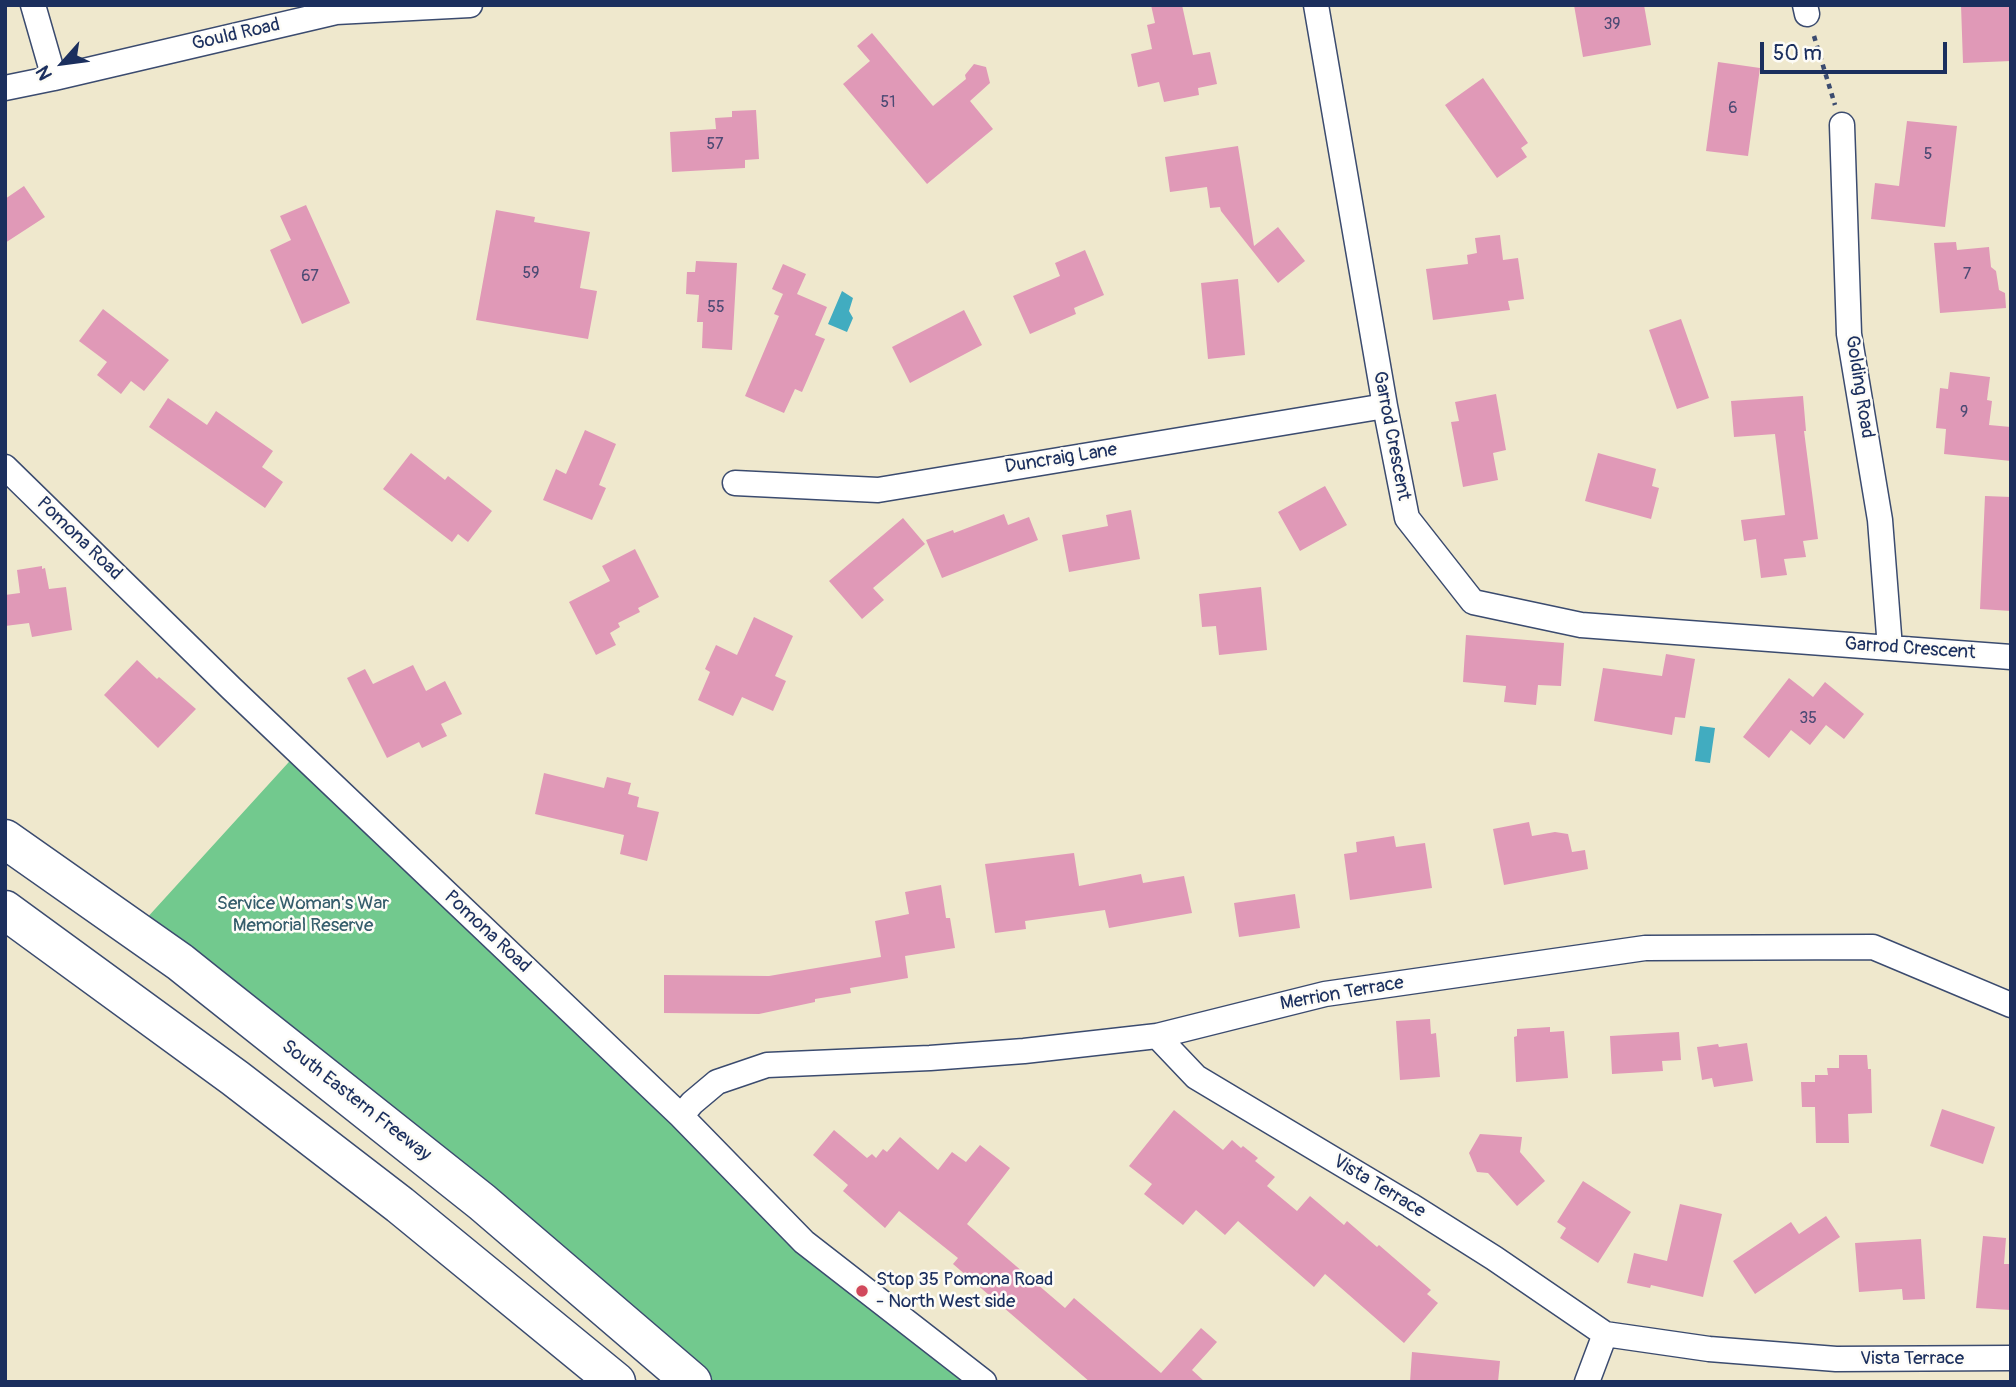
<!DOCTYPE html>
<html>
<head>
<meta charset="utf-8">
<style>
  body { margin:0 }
  #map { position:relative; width:2016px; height:1387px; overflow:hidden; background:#efe8cd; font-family:Pangolin,sans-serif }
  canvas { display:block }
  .frame { position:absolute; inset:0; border:7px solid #1b2f5e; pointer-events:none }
  .north { position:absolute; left:28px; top:28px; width:70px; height:70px; -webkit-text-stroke:5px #fdfcf7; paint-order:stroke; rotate:242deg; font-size:19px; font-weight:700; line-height:28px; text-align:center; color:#1b2f5e }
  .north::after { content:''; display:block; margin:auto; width:24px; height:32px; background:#1b2f5e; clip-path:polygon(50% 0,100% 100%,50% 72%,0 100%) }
  .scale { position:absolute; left:1760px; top:42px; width:187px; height:32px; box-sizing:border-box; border:4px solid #1b2f5e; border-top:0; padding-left:9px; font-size:21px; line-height:24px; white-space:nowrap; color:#1b2f5e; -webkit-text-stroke:5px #fdfcf7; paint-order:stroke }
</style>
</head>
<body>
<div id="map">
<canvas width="2016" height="1387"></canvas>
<div class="frame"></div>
<div class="north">N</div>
<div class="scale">50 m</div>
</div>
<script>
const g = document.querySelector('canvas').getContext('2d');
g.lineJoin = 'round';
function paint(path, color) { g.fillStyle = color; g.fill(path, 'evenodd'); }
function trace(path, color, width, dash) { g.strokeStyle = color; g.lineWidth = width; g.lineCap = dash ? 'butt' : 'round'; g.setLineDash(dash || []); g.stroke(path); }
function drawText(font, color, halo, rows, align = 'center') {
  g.font = font + ' Pangolin,sans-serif'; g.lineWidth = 5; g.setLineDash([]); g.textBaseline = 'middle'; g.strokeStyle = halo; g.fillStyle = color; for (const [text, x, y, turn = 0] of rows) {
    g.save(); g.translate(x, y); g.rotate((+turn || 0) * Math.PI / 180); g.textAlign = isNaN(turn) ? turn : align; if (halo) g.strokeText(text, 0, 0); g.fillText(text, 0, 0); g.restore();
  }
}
paint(new Path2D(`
  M298 752 804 1242 984 1382H692L135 931Z`), '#72c98e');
paint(new Path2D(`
  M842 291 853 298 849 311 853 318 847 332 828 324Z
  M1700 726 1715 728 1710 763 1695 761Z`), '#41acc0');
paint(new Path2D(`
  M1151 5H1182L1193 55 1210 52 1217 84 1198 88 1199 95 1164 102 1159 82 1138 87 1131 54 1152 49 1147 25 1155 23Z
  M1574 5H1644L1651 45 1583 57Z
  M1961 5H2011V61L1963 63Z
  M872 33 933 106 966 79 965 75 974 64 986 67 990 83 970 101 993 129 927 184 843 84 870 61 857 46Z
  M1718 62 1760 68 1748 156 1706 151Z
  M1483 78 1528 143 1521 148 1527 157 1497 178 1445 105Z
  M756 110 759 159 745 160V168L672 172 670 132 716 129 715 118 732 117V111Z
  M1907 121 1957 126 1945 227 1871 219 1875 183 1899 186Z
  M1238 146 1254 246 1278 227 1305 261 1278 283 1221 211 1220 207 1210 208 1207 187 1170 192 1165 157Z
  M24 186 45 217 5 243V199Z
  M306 205 350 303 302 324 270 250 291 240 280 216Z
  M496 210 535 217 534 222 590 232 580 288 597 291 588 339 476 320Z
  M1500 235 1503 260 1518 258 1524 299 1508 301 1510 310 1433 320 1426 269 1468 264 1467 255 1477 253 1475 238Z
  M1956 242 1957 250 1989 247 1991 267 1996 271 1999 290 2005 293 2006 308 1940 313 1934 243Z
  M1085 250 1104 295 1074 308 1076 314 1030 334 1013 296 1060 276 1055 263Z
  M696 261 737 263 732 350 702 348 703 322H697L699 295 686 294 687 272H695Z
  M783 264 806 274 797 294 827 307 815 335 825 339 802 392 795 389 784 413 745 396 779 316 774 314 783 294 772 289Z
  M1238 279 1245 355 1208 359 1201 283Z
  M103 309 169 360 144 391 131 381 121 394 97 375 107 362 79 341Z
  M964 310 982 345 910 383 892 347Z
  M1681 319 1709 398 1677 409 1649 330Z
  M1950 372 1990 377 1987 400 1992 401 1989 425 2011 427V461L1944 454 1946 429 1936 428 1940 388 1948 389Z
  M1496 394 1506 450 1493 453 1498 480 1463 487 1451 422 1459 421 1455 402Z
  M1803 396 1806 431H1804L1818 539 1803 541 1806 557 1784 559 1787 575 1761 578 1756 539 1744 541 1741 520 1785 515 1775 434 1734 437 1731 401Z
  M168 398 207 425 216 411 273 451 262 467 283 482 265 508 149 427Z
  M585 430 616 444 599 485 606 488 592 520 543 500 556 469 566 474Z
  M411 453 445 480 448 476 492 511 468 542 458 534 452 542 383 489Z
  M1598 453 1656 469 1652 486 1659 488 1651 519 1585 501Z
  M1325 486 1347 525 1300 551 1278 512Z
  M1985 496 2011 497V611L1980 609Z
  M1131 510 1140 559 1069 572 1062 535 1108 526 1106 515Z
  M1004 514 1008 525 1029 517 1038 540 942 578 926 540 953 530 954 533Z
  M903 518 925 544 873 588 884 600 862 619 829 581Z
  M635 549 659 597 638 608 640 612 618 623 620 627 610 633 616 645 596 655 569 602 610 581 602 566Z
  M42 566V569L45 568 49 589 66 587 72 630 32 637 29 623 5 626V595L20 593 17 570Z
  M1261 587 1267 650 1219 655 1216 626 1202 627 1199 594Z
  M754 617 793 636 775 676 786 681 773 711 742 697 733 716 698 700 710 672 705 669 716 645 737 655Z
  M1466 635 1564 643 1561 686 1538 685 1536 705 1504 702 1506 686 1463 682Z
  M1666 654 1695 659 1685 718 1675 717 1672 735 1594 721 1603 668 1662 676Z
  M137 660 157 679 159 677 196 709 158 748 104 695Z
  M413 665 426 691 445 681 462 714 441 724 447 736 422 748 419 742 387 758 347 678 365 669 373 684Z
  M1789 678 1813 697 1825 682 1864 714 1844 739 1826 725 1810 745 1791 730 1769 758 1743 737Z
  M544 773 604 788 607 777 631 783 628 794 639 797 637 807 659 812 647 861 620 854 624 835 535 814Z
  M1529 822 1532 836 1555 832 1568 834 1572 852 1585 850 1588 869 1504 885 1493 829Z
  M1394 836 1396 847 1425 843 1432 888 1350 900 1344 854 1357 852 1356 842Z
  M1074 853 1079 886 1141 874 1143 883 1184 876 1192 913 1109 928 1105 910 1025 921 1026 929 995 933 985 864Z
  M941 885 946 918H950L955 948 905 956 908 978 850 988 851 993 815 999V1002L759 1014 664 1013V975L769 976 881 957 875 921 909 914 905 892Z
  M1295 894 1300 928 1239 937 1234 903Z
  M1430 1019 1431 1034 1436 1033 1440 1077 1400 1080 1396 1021Z
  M1550 1027V1032L1564 1031 1568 1078 1516 1082 1514 1037 1517 1036V1029Z
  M1679 1032 1681 1060 1662 1061 1663 1071 1612 1074 1610 1036Z
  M1747 1043 1753 1081 1714 1087 1712 1078 1702 1080 1697 1047 1718 1044 1719 1047Z
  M1839 1055H1867L1868 1069H1871L1872 1113 1848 1114 1849 1143H1816L1815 1107H1802L1801 1082H1815V1075H1828L1827 1068H1839Z
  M1942 1109 1995 1127 1983 1164 1930 1146Z
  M1174 1110 1223 1150 1232 1140 1241 1148 1243 1146 1258 1158 1255 1161 1275 1177 1267 1186 1297 1211 1310 1196 1344 1225 1347 1221 1377 1247 1379 1245 1431 1290 1427 1294 1438 1303 1404 1343 1325 1274 1314 1287 1238 1221 1225 1235 1196 1210 1183 1225 1144 1194 1152 1184 1129 1166Z
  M834 1130 867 1158 872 1154 876 1158 883 1149 887 1152 900 1137 938 1170 952 1152 966 1162 980 1145 1010 1168 967 1224 1065 1308 1074 1298 1161 1373 1201 1328 1217 1342 1192 1370 1205 1382H1090L953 1264 958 1258 899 1211 885 1228 843 1191 848 1185 813 1155Z
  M1480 1134 1522 1137 1520 1152 1545 1181 1517 1206 1488 1173 1477 1172 1469 1153Z
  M1583 1181 1631 1212 1598 1263 1560 1238 1566 1228 1557 1222Z
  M1680 1204 1722 1214 1703 1297 1651 1285 1650 1288 1627 1283 1634 1253 1667 1261Z
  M1826 1216 1840 1237 1755 1294 1733 1261 1791 1222 1799 1234Z
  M1983 1236 2006 1238 2004 1264H2011V1310L1976 1308Z
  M1921 1239 1925 1299 1903 1300 1902 1289 1859 1292 1855 1243Z
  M1412 1352 1500 1361 1498 1382H1410Z`), '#e099b7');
const minor = new Path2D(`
  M33 5 54 78
  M1316 5 1385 406 1407 518 1473 602 1581 625 2011 657
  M1805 5 1807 14
  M5 88 54 78 336 12 470 5
  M1842 125 1849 334 1880 520 1890 648
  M5 467 231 688 681 1116 804 1242 984 1382
  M735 483 878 490 1385 406
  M1157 1036 1196 1077 1410 1205 1494 1258 1605 1334 1709 1349 1836 1359 2011 1358
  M681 1116 692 1103 717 1082 767 1065 930 1058 1024 1051 1157 1036 1325 994 1645 948 1873 947 2011 1005
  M1587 1382 1605 1334`);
const motorway = new Path2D(`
  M5 839 180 962 210 986 482 1202 692 1382
  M5 910 235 1078 400 1205 616 1382`);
trace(minor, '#3b4b6f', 27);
trace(motorway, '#3b4b6f', 41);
trace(new Path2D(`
  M1814 36 1835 105`), '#3b4b6f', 4.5, [5, 5]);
trace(minor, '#fff', 24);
trace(motorway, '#fff', 38);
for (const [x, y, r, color] of [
  [862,1291,7,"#d1495b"]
]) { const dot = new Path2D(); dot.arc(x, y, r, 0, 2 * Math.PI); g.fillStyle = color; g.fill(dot); trace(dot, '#fdfcf7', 2.5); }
drawText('16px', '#4c4a74', null, [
  ["39",1612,25],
  ["51",888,103],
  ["6",1733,109],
  ["57",715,145],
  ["5",1928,155],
  ["59",531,274],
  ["7",1967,275],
  ["67",310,277],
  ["55",716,308],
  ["9",1964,413],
  ["35",1808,719]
]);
drawText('19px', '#1b2f5e', '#fdfcf7', [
  ["Gould Road",236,35,-13],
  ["Golding Road",1859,387,81],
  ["Garrod Crescent",1391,436,79],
  ["Duncraig Lane",1061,459,-9],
  ["Pomona Road",79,539,44],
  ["Garrod Crescent",1910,649,4],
  ["Pomona Road",487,932,43],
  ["Merrion Terrace",1342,994,-10],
  ["South Eastern Freeway",356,1101,38],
  ["Vista Terrace",1379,1187,31],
  ["Vista Terrace",1912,1359]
]);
drawText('19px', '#355d6c', '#fdfcf7', [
  ["Service Woman's War",303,904],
  ["Memorial Reserve",303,926]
]);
drawText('19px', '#1b2f5e', '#fdfcf7', [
  ["Stop 35 Pomona Road",876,1280],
  ["- North West side",876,1302]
], 'left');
</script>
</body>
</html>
